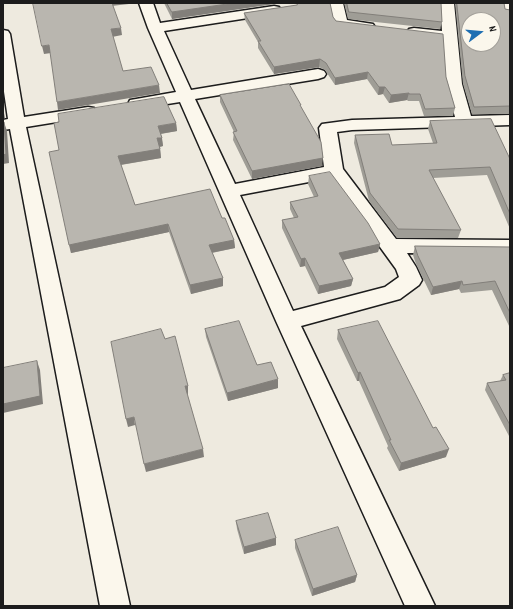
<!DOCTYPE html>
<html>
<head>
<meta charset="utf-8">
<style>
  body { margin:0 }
  #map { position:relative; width:513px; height:609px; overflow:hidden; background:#eeeadf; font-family:Dekko,sans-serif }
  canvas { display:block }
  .frame { position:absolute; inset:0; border:4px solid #1c1c1c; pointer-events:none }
  .north { position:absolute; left:461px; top:12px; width:40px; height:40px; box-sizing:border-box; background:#fbf7ec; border:1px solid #a29f99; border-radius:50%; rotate:74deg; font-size:11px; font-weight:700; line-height:16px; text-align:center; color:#1c1c1c }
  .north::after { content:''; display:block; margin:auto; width:14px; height:18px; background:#1f6fb2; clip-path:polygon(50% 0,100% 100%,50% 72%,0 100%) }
</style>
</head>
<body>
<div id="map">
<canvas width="513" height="609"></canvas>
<div class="frame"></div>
<div class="north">N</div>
</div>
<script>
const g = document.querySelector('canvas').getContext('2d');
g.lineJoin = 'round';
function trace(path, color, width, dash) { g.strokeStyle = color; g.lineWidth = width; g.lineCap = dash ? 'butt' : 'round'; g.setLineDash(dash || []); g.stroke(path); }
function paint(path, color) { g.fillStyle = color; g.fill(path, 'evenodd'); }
const minor = new Path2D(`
  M139 3H153L160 23 274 6 279 7 281 10 279 13 274 14 164 31 191 90 318 69 324 71 326 74 324 77 318 79 195 99 235 184 324 167 319 128 322 124 352 120 455 117 446 84 443 40 409 35 407 32 409 29 414 28 442 31 440 3H454L462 84 471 116 510 115V125L352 130 337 132 343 169 396 239 510 240V254L407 253 416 267 422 280 419 285 400 299 301 326 435 606H405L276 321 180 102 136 109 130 108 128 104 130 100 136 99 176 92 148 28ZM330 178 396 269 399 277 385 287 293 311 240 195Z
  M329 3H343L347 20 373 24 375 27 373 30 368 31 336 27 334 24Z
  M501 3H510V16L505 15Z
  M3 30 8 31 10 34 24 117 88 107 94 108 96 112 94 116 88 117 26 127 130 606H100L10 129 3 130V120L8 119 3 85Z`);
trace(minor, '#1c1c1c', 3);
paint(minor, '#fbf7ec');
paint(new Path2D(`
  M164 3H280L172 19Z
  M297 3H330L333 17 336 21 446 77 455 108 453 116H424L419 101H408L407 100 389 103 383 94 378 95 367 79 335 85 325 70 319 67 274 74 258 48V42L245 20 244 13 297 5Z
  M344 3H441L442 22 440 29 348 19Z
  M455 3H504L505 9 510 10V113L508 114H472L463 84Z
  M220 95 301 108 322 166 252 179 233 140 234 132 220 102Z
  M430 121 510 159V229L487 175 433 178 461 230 458 238H397L369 201 354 143 355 135 392 145 433 143 428 129Z
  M176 123 177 131 161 134 163 146 160 147 161 158 121 165 135 205 222 218 234 240 235 248 212 253 223 286 191 294 169 232 71 253 59 150Z
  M309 176 380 244 378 252 343 260 353 279 351 286 318 294 305 266 300 267 282 228V220L294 218 290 209V202L314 197 308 184Z
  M415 246 510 247V328L492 290 461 293 459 289 431 295 416 264 413 255Z
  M205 329 257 365 278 388 228 401 206 337Z
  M338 330 446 457 399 471 387 448 388 446 359 381H357L337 339Z
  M510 373V436H509L485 390 487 383 500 381 503 375Z
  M236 521 276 538V545L244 554 237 529Z
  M295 540 357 575 355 582 312 596 295 548Z`), '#9f9d96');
paint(new Path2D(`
  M111 3H128L129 4 111 6Z
  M234 3H280L172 19V12Z
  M121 28 122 35 112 37 111 29Z
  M49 45 51 53 44 54 42 46Z
  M320 59 319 67 274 74V67Z
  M368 72 367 79 335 85V78Z
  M159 85 160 93 58 110 57 102Z
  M379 87H385L383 94 378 95Z
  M409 93 407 100 389 103 391 95Z
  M3 108 5 118 3 119Z
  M4 122 7 131 9 163 3 164Z
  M176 123 177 131 159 134 158 126Z
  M157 138H162L163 146 158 147Z
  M160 149 161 158 119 165 118 156Z
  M323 158 322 166 252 179V171Z
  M168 224 169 232 71 253 69 245Z
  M234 240 235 248 210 253 209 245Z
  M380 244 378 252 338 261 339 253Z
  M305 258V266L300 267 301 259Z
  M223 278V286L191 294 190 285Z
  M353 279 351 286 318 294 319 286Z
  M462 281 459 289 431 295 433 287Z
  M37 361 40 370 43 404 3 413V404Z
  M360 372 359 381H357L358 373Z
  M278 379V388L228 401 227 393Z
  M185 386H188V394L186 395Z
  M134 417 135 425 128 427 126 419Z
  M203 449 204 457 146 472 144 464Z
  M449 449 446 457 399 471 401 463Z
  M276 538V545L244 554V547Z
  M357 575 355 582 312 596 313 589Z`), '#827f7a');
const building = new Path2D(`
  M33 3H112L121 28 111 29 123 71 151 67 159 85 57 102 49 45 42 46Z
  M167 3H234L172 12Z
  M297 3H330L333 17 336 21 443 34 446 77 455 108 425 109 420 94H409V93L391 95 385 87H379L368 72 335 78 326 63 320 59 274 67 258 41H261L244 13 297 5Z
  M347 3H441L442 22 349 12Z
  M457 3H504L505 9 510 10V106L474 107 465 76ZM469 20H493V44H469Z
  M289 84 301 105H300L321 142 323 158 252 171 233 132 237 131 220 95Z
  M164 97 176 123 158 126 162 138H157L160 149 118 156 135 205 210 189 222 218H225L234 240 209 245 223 278 190 285 168 224 69 245 49 152 59 150 54 123 59 122 58 114Z
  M491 119 510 159V214L490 167 429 170 461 230 398 229 370 193 355 135 389 134 392 145 437 143 430 121Z
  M3 122H4L6 154 3 155Z
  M330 172 368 223 380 244 339 253 353 279 319 286 305 258 301 259 282 220 298 217 290 202 318 196 309 176Z
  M415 246 510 247V313L495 281 463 285 462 281 433 287 418 256Z
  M239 321 257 365 271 362 278 379 227 393 205 329Z
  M378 321 433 428 436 427 449 449 401 463 389 440H391L360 372 358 373 338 330Z
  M161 329 165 339 175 336 188 386H185L203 449 144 464 134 417 126 419 111 342Z
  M37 361 40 396 3 404V368Z
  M510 373V425L487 383 506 380 503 375Z
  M268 513 276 538 244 547 236 521Z
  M338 527 357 575 313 589 295 540Z`);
paint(building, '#b9b6af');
trace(building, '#827f7a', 1);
</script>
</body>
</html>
